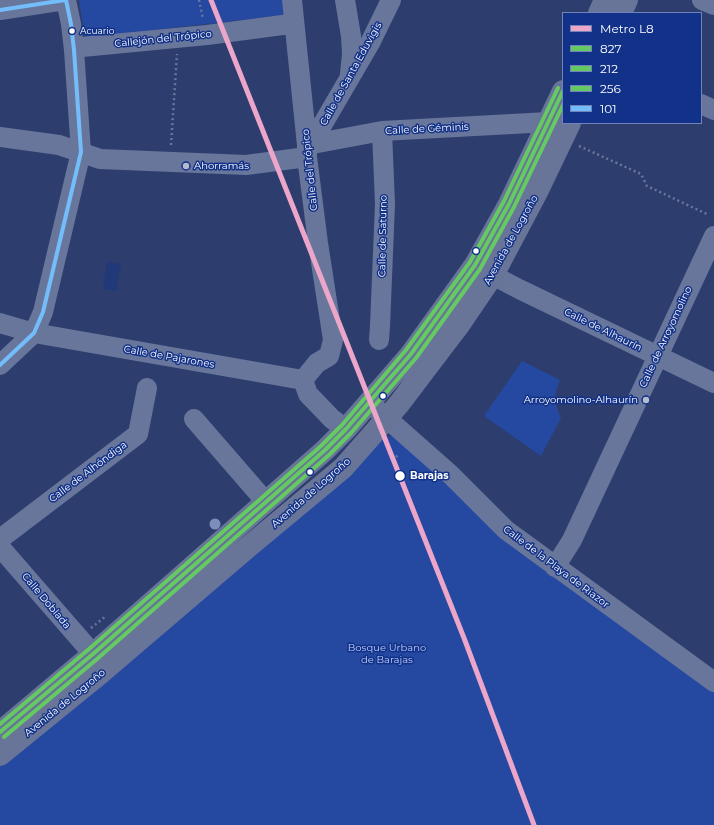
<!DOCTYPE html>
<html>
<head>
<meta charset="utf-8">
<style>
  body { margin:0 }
  #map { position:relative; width:714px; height:825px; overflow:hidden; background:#2d3e6e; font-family:Montserrat,sans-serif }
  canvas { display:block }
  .legend { position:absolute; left:562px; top:12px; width:140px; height:112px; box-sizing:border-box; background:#123189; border:1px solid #7183b8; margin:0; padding:5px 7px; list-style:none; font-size:12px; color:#fff }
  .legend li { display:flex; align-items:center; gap:8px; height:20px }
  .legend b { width:20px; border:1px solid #7183b8 }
</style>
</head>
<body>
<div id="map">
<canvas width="714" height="825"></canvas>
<ul class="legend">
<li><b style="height:5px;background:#eba6c9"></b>Metro L8</li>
<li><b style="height:5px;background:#64ca61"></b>827</li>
<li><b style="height:5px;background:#64ca61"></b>212</li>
<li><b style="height:5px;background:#64ca61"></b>256</li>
<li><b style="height:5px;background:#73befa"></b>101</li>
</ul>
</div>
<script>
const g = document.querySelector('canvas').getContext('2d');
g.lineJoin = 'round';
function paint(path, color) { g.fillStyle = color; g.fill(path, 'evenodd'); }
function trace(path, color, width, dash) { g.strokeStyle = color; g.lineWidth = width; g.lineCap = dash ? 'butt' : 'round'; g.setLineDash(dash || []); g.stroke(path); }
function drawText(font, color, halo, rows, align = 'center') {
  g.font = font + ' Montserrat,sans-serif'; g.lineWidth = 3; g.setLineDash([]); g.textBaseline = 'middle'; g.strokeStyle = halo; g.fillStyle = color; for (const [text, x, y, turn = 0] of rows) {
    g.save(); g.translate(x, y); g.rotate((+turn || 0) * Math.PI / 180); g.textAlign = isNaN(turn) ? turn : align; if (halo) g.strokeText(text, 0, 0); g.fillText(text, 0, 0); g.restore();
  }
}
paint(new Path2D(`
  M79 0H282L284 15 85 38Z
  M522 361 560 380C553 398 554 401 561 418L541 456 484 416Z
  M373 434 409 439 451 475 714 682V825H0V755Z`), '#2548a1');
paint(new Path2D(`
  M107 262 121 264 116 291 103 289Z`), '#213879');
trace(new Path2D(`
  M199 0 203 19
  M171 145 177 54
  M579 146 641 174 647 186 709 215
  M396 457 399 454
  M393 458 395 467
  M91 628 106 616`), '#69769c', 2.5, [2, 3]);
trace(new Path2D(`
  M292 0 307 145V157L318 243 333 340 329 356 317 363 303 380
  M345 0 351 36 352 54 350 74
  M702 0 714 5
  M0 10 65 0
  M82 47 207 35 290 24
  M701 104 714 110
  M0 137 59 145 100 159 246 165 307 157
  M307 145 382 131 549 122
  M307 145 321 127 370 43 391 0
  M479 268 519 289 714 383
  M0 323 34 333 303 380
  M379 340 380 326 385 204 382 131
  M0 365 34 333 43 312 81 152 74 50 71 24 66 0
  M303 380 308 394 332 419 346 429
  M374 407 451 475 506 530 714 682
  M194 419 266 502
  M0 539 138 434 147 388
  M0 547 93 654
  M555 567 572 540 714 236`), '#69769c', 20);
trace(new Path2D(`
  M599 13 605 0
  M621 13 627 0
  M0 732 93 654 325 450 346 429 411 354 475 265 509 204 563 91
  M0 755 102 672 247 548 343 468 373 434 399 404 427 367 459 325 493 275 538 190 570 123`), '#687599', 22);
trace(new Path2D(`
  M0 732 93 654 325 450 346 429 411 354 475 265 509 204 563 91`), '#64ca61', 4);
trace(new Path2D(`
  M4 737 97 659 329 455 351 433 416 358 480 269 514 207 563 105`), '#64ca61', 4);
trace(new Path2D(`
  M0 724 89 649 321 446 342 425 406 350 470 262 504 201 558 88`), '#64ca61', 4);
trace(new Path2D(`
  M0 10 65 0
  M0 365 34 333 43 312 81 152 74 50 71 24 66 0`), '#73befa', 4);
trace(new Path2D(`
  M211 0 464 638 534 825`), '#eba6c9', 5);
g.fillStyle = '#7d8ebc';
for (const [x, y] of [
  [215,524]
]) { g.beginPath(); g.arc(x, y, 5.5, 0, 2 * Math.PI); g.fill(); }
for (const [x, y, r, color] of [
  [72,31,3.5,"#fff"],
  [186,166,4,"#b6bbcc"],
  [476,251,3.5,"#fff"],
  [383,396,3.5,"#fff"],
  [646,400,4,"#b6bbcc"],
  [310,472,3.5,"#fff"],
  [400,476,5.5,"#fff"]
]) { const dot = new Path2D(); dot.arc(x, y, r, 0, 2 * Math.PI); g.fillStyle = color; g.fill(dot); trace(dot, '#123189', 1.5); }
drawText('9px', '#fff', '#123189', [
  ["Acuario",80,31]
], 'left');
drawText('10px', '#fff', '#123189', [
  ["Callejón del Trópico",163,39,-6],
  ["Calle de Santa Eduvigis",351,74,-61],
  ["Calle de Géminis",427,129,-3],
  ["Calle del Trópico",310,170,-96],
  ["Calle de Saturno",383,236,-89],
  ["Avenida de Logroño",511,240,-61],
  ["Calle de Alhaurín",603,330,26],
  ["Calle de Arroyomolino",666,337,-65],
  ["Calle de Pajarones",169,357,10],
  ["Calle de Alhóndiga",88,472,-37],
  ["Avenida de Logroño",311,493,-41],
  ["Calle de la Playa de Riazor",556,567,37],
  ["Calle Doblada",46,601,50],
  ["Avenida de Logroño",65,703,-39]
]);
drawText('10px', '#fff', '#123189', [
  ["Ahorramás",194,166],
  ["Arroyomolino-Alhaurín",638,400,"right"]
], 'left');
drawText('bold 10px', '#fff', '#123189', [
  ["Barajas",410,476]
], 'left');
drawText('10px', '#becffc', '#123189', [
  ["Bosque Urbano",387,648],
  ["de Barajas",387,660]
]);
</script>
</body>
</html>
